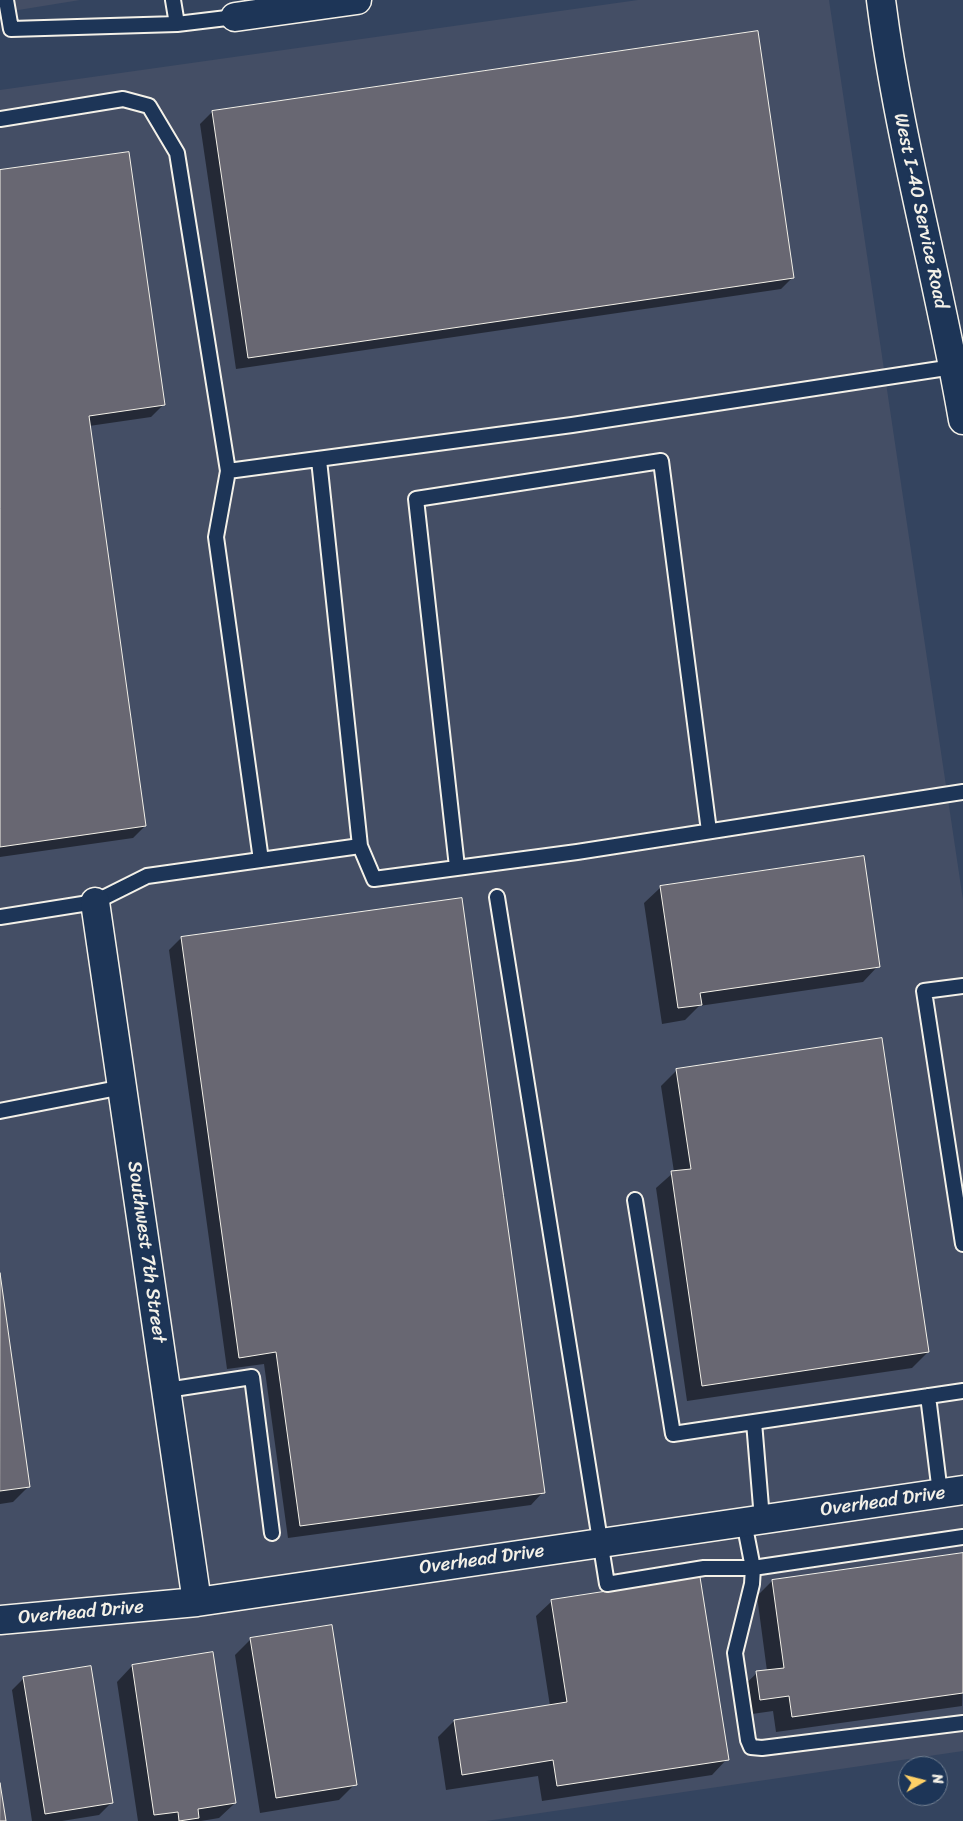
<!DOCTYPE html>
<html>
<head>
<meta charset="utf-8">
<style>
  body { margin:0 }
  #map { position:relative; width:963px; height:1821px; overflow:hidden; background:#34445f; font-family:Sriracha,sans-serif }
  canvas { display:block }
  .north { position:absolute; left:898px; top:1756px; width:50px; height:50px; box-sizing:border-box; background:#1d3557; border:1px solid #738091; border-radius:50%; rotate:82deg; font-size:14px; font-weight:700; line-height:20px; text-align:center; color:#f4f1e8 }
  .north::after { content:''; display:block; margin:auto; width:18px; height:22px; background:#ffd166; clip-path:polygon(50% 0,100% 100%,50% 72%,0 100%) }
</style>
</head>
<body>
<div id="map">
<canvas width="963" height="1821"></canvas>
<div class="north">N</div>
</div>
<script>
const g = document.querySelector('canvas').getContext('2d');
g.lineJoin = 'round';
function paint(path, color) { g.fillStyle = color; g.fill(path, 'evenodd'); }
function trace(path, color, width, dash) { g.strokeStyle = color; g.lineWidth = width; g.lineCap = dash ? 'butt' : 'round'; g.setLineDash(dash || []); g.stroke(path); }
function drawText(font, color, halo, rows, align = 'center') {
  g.font = font + ' Sriracha,sans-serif'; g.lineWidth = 4.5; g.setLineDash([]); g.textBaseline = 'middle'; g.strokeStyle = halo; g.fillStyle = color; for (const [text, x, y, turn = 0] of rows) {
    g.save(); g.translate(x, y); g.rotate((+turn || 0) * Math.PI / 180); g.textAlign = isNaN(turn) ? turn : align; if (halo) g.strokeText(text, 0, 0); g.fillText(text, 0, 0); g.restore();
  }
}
paint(new Path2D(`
  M0 0H80L0 13Z
  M638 0H829L963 900V1751L486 1821H0V90Z`), '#444e65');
paint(new Path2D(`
  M212 112 793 277 781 289 236 369 200 124Z
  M0 171 163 405 151 417 89 426 145 826 133 838 0 857Z
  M863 858 878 966 863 982 699 1006 685 1020 662 1024 644 903 660 888Z
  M181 938 543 1492 531 1505 288 1538 264 1364 227 1369 169 950Z
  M677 1070 928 1352 912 1368 687 1401 656 1188 674 1172 661 1086Z
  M0 1282 29 1486 13 1502 0 1504Z
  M963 1554 962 1706 776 1732 773 1711 745 1715 741 1688 757 1673 767 1671 757 1596 772 1581Z
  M552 1601 727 1759 712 1775 542 1801 538 1776 446 1790 438 1737 454 1721 550 1706 536 1616Z
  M251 1639 355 1784 339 1800 260 1813 235 1655Z
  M132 1666 235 1803 219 1818 201 1821H138L117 1682Z
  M24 1678 111 1803 99 1815 62 1821H32L12 1690Z`), '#0007');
const building = new Path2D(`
  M758 31 794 278 248 358 212 111Z
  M129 152 165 405 89 416 146 826 0 847V170Z
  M864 856 880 967 700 993 702 1005 678 1008 660 886Z
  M462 898 545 1493 300 1526 276 1352 239 1358 181 937Z
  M882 1038 929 1352 702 1386 671 1171 691 1169 676 1069Z
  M0 1273 30 1487 0 1491Z
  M963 1553V1693L792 1717 789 1696 760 1700 756 1671 784 1668 772 1580Z
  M700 1577 729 1760 557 1786 553 1760 462 1775 454 1720 567 1702 551 1600Z
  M332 1625 357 1785 276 1798 250 1638Z
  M213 1652 236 1803 198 1809 199 1818 179 1821 178 1812 154 1815 132 1665Z
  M91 1666 113 1803 45 1814 23 1677Z
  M0 1783 6 1821H0Z`);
paint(building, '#686772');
trace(building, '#f4f1e8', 1);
const service = new Path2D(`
  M6 0 11 29 177 24 235 17
  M173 0 177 24
  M0 119 123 99 149 106 177 153 228 471 572 425 953 367
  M319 460 360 846 374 879 577 852 963 792
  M228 471 216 537 261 860
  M457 867 416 499 661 461 709 831
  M497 897 607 1584 704 1568H753L752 1584 735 1653 748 1740 751 1747 762 1748 963 1723
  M0 917 95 902 147 876 360 846
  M963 986 924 991 963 1244
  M0 1111 123 1087
  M635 1200 673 1434 963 1391
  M167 1390 252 1377 272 1533
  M928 1396 940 1493
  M754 1422 762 1519
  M744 1522 753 1568 963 1537`);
const minor = new Path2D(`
  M235 17 357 0
  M95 902 197 1602
  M0 1620 197 1602 963 1490`);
const tertiary = new Path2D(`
  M881 0C899 142 939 279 963 420`);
trace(service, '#f4f1e8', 18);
trace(minor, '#f4f1e8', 31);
trace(tertiary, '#f4f1e8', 31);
trace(service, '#1d3557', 14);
trace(minor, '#1d3557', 28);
trace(tertiary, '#1d3557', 28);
drawText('19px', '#f4f1e8', '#1d3557', [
  ["West I-40 Service Road",920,211,78],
  ["Southwest 7th Street",146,1252,82],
  ["Overhead Drive",883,1502,-8],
  ["Overhead Drive",482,1560,-8],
  ["Overhead Drive",81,1613,-5]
]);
</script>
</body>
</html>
